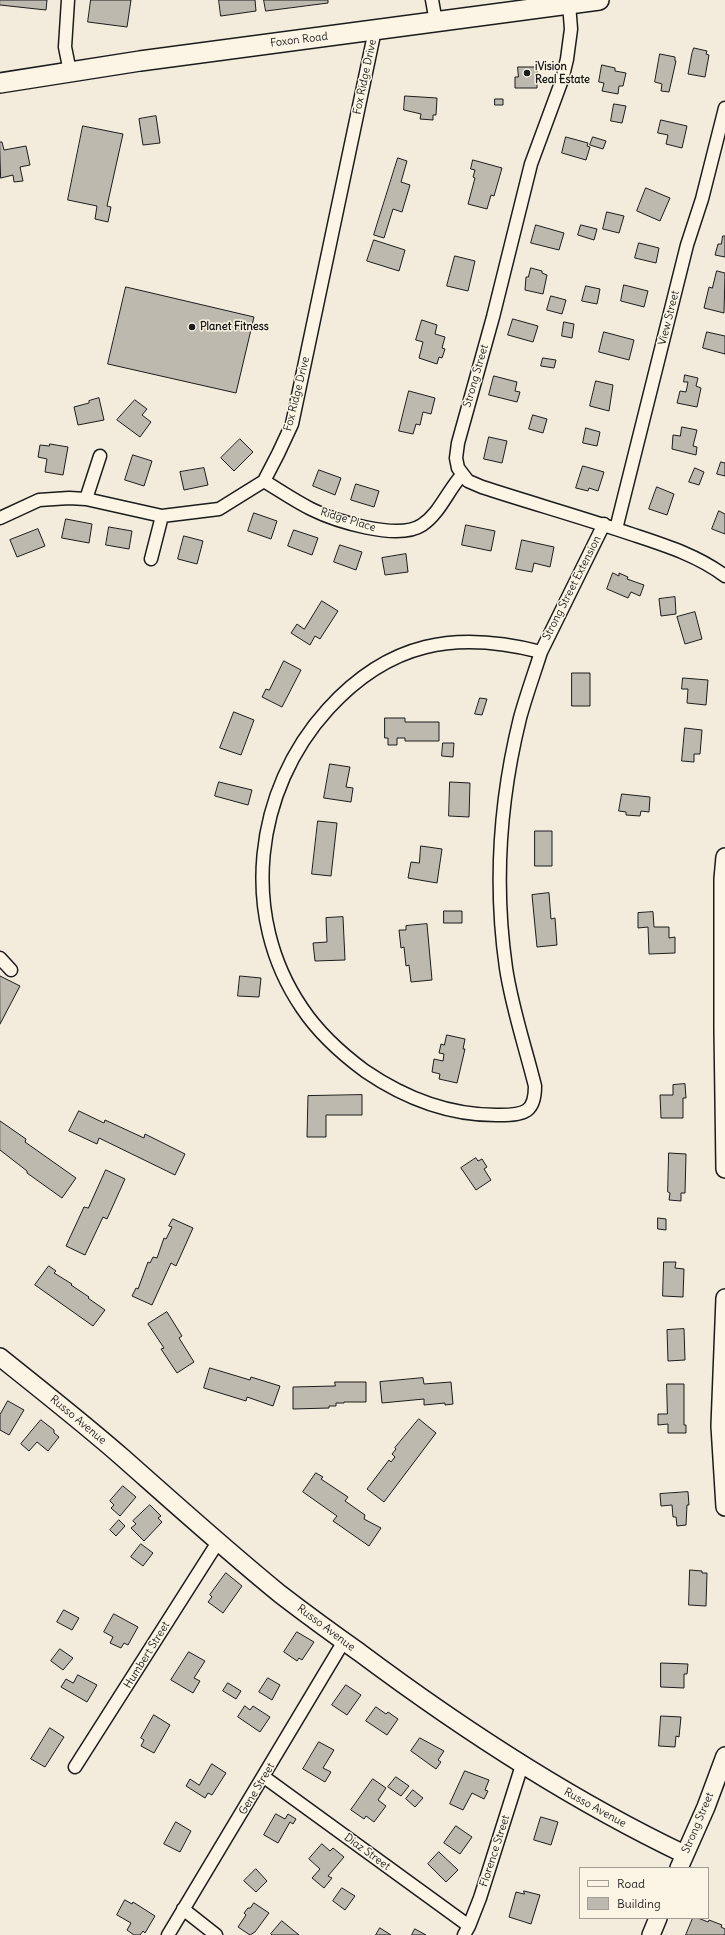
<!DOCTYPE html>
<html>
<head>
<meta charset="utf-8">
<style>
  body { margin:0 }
  #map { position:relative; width:725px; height:1935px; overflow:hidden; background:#f3ecdd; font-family:Delius,sans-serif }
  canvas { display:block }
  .legend { position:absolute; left:579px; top:1867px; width:130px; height:52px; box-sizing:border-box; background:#fcf5e5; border:1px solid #a29e95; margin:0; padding:5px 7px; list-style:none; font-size:12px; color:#1c1c1c }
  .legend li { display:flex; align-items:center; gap:8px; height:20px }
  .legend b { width:20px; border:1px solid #a29e95 }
</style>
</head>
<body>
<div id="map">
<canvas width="725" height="1935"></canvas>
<ul class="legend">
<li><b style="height:5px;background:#fcf5e5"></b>Road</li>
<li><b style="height:11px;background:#beb9ae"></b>Building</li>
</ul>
</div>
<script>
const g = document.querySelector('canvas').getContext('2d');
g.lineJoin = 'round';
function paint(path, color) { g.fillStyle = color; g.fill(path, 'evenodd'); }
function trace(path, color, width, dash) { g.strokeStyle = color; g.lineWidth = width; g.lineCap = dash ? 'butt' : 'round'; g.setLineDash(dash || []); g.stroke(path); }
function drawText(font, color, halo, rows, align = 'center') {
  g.font = font + ' Delius,sans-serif'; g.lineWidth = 3; g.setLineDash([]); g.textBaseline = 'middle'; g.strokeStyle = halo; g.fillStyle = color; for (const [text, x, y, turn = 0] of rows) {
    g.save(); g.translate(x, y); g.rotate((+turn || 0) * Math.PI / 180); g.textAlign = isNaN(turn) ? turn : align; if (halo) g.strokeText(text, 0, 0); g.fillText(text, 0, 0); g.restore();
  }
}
const building = new Path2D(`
  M0 0H47L46 10 0 5Z
  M91 0H131L127 27 88 22Z
  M219 0H255L256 11 221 16Z
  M264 0H328V3L266 11Z
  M694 48 707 51 706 54 709 55 705 77 688 74 692 53Z
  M660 54 675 57V61H676L669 92 661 91 662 84 655 82Z
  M602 65 615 68V71L626 73 623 86H619L618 94 602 91 604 83 599 82Z
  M518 67H537V88H515V77H518Z
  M405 96 437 98 436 115H433V120L420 119 421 114 404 110Z
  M495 99H503V105H495Z
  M614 104 626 106 622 123 611 121Z
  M156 116 160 143 143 145 139 119Z
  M661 120 687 126 682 148 666 144 668 135 658 133Z
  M83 126 123 134 107 206 111 207 108 222 95 219 97 206 68 200Z
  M566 137 588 143 587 146 590 147 586 160 562 153Z
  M593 137 606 141 603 149 590 145Z
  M0 142H2L4 150 26 146 30 165 20 167 23 181 14 182 13 175 1 178Z
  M398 158 407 161 401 182 410 185 402 212 393 209 384 238 374 235Z
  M473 160 502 168 494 196 491 195 487 209 468 204 475 178 473 177 475 170 471 169Z
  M646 188 670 198 660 221 637 211Z
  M607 212 624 216 619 233 603 229Z
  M536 225 564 233 559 250 531 243Z
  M581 225 597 229 594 240 578 235Z
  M723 236H725V257L715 255 718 244H721Z
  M374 240 405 250 399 271 367 261Z
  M639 243 659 248 656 263 635 258Z
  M455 256 475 261 468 291 447 286Z
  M531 268 542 271V273L547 275 543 294 525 290 526 277H528Z
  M717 271 725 273 724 313 704 308 709 287 712 288Z
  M624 285 648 291 644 307 621 301Z
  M586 286 600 289 597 304 582 301Z
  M126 287 254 317 236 393 108 364Z
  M551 296 566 300 562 314 547 310Z
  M513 319 538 326 533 342 508 335Z
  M422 320 437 325 435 334 445 337 442 348 445 349 442 358 439 357 437 364 419 358 423 342 416 340Z
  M564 322 574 324 572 338 562 336Z
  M604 332 634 340 629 360 599 352Z
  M707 332 725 336V354L703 348Z
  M543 358 556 360 554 368 541 366Z
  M685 375 698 378 696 386 701 388 697 407 677 403 680 391 686 392 688 382H684Z
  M494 376 517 382 515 391 520 392 517 402 489 395Z
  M596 381 613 385 609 411 590 406Z
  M409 391 435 398 431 414 423 412 420 425 416 424 413 434 399 431Z
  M99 398 104 420 78 425 74 407 89 403V401Z
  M135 400 147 409 142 415 151 422 140 437 117 420Z
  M533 415 547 419 543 433 529 429Z
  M682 427 697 430 693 446 697 447 696 455 672 449 673 435 680 436Z
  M586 428 600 432 597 446 583 443Z
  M489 437 507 441 502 463 484 459Z
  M240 439 253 452 234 471 221 458Z
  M50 444 68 447 63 475 45 472 47 459 38 457 40 445 49 446Z
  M133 455 152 461 144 486 125 480Z
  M721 462 725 463V476L717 474Z
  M583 466 604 472 598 491 589 488 588 491 576 488Z
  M204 468 208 485 184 490 180 472Z
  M695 468 704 472 699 485 689 482Z
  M319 470 341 478 335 495 313 486Z
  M356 484 379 491 374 507 351 500Z
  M657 487 674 494 667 515 649 509Z
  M719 511 725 514V534L712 529Z
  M254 513 277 521 271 539 248 531Z
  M66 519 92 524 89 543 62 538Z
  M466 525 495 531 491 551 462 545Z
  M109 527 132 531 129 549 106 545Z
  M38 529 45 546 17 557 10 540Z
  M294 530 318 538 312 555 288 546Z
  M184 536 203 541 197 564 178 559Z
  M522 540 554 547 550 567 534 563 532 572 516 569Z
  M340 545 362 552 356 570 334 562Z
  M406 554 408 572 385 575 382 558Z
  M613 573 619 576V573L628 577 627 579 644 585 640 596 631 592 628 598 607 589Z
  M675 597 676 614 661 616 659 599Z
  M322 601 338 611 320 639 315 636 310 645 291 633 297 624 304 629Z
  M695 612 702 639 685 644 677 617Z
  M284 661 301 670 282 707 262 697 266 689 269 690Z
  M572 673H590V706H572Z
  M683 678 708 680 706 705 687 703 688 689H682Z
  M480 698 487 699 482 715 475 714Z
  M234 712 254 720 241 755 220 748Z
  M385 718H405V722H439V741H405V738H397V745H388V738H385Z
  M685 728 702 730 700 754H694V762L682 761Z
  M443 743H454L453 757 442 756Z
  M330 764 350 767 346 787 353 788 351 802 324 798Z
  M219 782 252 790 248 805 215 796Z
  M450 782 470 783 469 817 449 816Z
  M622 794 650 797 649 812 641 811 640 816 626 815V812L619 811Z
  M318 821 337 823 331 876 312 874Z
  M535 831H552V866H535Z
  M421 846 442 849 437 883 408 878 411 862 419 863Z
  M549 893 551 919 555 918 557 945 537 947 532 895Z
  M444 911H462V923H444Z
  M653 912 654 927H669V938L675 937V953L649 954 648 927 638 928V913Z
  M343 917 345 960 315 961 313 943 327 942 326 918Z
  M427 924 432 980 411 982 409 965 406 966 404 947 401 948 399 930H406V926Z
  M0 976 20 986 0 1024Z
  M240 976 261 978 259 997 238 996Z
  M447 1035 465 1039 463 1049H465L457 1083 439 1079 440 1074 432 1072 434 1059 443 1061 444 1054 439 1053 441 1044 444 1045Z
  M685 1084 686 1098H683V1118H661L660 1095H673V1085Z
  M362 1095V1115H326V1137H307L308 1096Z
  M79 1111 104 1123 105 1120 144 1138 145 1134 185 1154 175 1175 99 1138 97 1144 69 1131Z
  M0 1121 26 1139 25 1142 76 1178 62 1198 27 1173V1171L0 1150Z
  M669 1153 686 1154 685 1193H681V1201L669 1200 670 1193 668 1192Z
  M476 1158 478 1161 482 1159 487 1167 484 1169 491 1180 476 1190 461 1168Z
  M106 1170 125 1179 107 1219 103 1217 85 1255 66 1246 84 1207 88 1208Z
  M658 1218 666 1219V1230L658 1229Z
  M173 1219 193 1228 176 1266 171 1263 152 1305 132 1296 136 1288 138 1289 148 1262 150 1263 153 1257 157 1258 164 1238 166 1239 172 1227 169 1226Z
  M664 1262H676L675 1268 684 1269 683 1297 663 1296Z
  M49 1266 56 1271 54 1273 72 1284 71 1285 89 1297 88 1298 105 1310 93 1326 35 1285Z
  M167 1312 182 1336 179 1338 194 1362 177 1373 161 1349 164 1348 148 1324Z
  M684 1329 685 1360 668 1361 667 1330Z
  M210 1368 250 1380 251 1377 280 1386 273 1406 247 1397 246 1401 204 1388Z
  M423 1378 424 1384 451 1382 453 1404 445 1405V1403L424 1405V1399L382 1403 380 1382Z
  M335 1382H366V1402H344V1403H336V1406H329V1408L293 1409V1387L335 1386Z
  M667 1384H684V1425H686V1433H668V1424L658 1425V1414H667Z
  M8 1401 24 1410 9 1435 0 1430V1415Z
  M419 1419 436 1433 384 1502 367 1489 389 1460 391 1462 395 1457 392 1454 396 1449 395 1448Z
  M41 1420 54 1430V1433L59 1437 48 1451 37 1442 29 1451 21 1444Z
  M316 1473 323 1477 321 1479 348 1497 345 1501 365 1515 364 1519 381 1528 369 1546 333 1521 337 1516 303 1492Z
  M123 1486 136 1497 120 1516 111 1508 114 1505 110 1501Z
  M688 1492 689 1505H687L686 1525 677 1526 676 1517H673L672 1505 661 1506 660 1494Z
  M150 1505 161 1516 158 1518 162 1522 144 1541 131 1528 136 1524 133 1521Z
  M119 1520 125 1526 116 1536 110 1530Z
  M141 1544 153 1553 143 1566 131 1557Z
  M690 1570 702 1571V1573H707L706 1606 689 1605Z
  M226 1573 242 1586 223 1613 208 1602 212 1597 210 1595Z
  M64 1610 79 1618 72 1630 57 1622Z
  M114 1614 138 1627 128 1645 124 1643 121 1648 110 1643 113 1637 104 1632Z
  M297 1632 314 1642 302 1660 299 1658 297 1661 284 1652Z
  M60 1649 73 1658 63 1670 51 1661Z
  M189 1652 205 1661 194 1678 200 1681 193 1693 171 1680Z
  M661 1663 688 1664 687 1674H684V1688L661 1687Z
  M78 1675 97 1685 87 1702 61 1687 66 1679 73 1683Z
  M268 1678 280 1685 272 1700 259 1692Z
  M228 1683 241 1691 236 1699 223 1691Z
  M346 1685 361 1695 347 1715 332 1705Z
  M245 1706 250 1710 253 1706 270 1717 260 1732 238 1717Z
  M376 1707 386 1714 388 1712 398 1719 387 1735 366 1721Z
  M154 1715 170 1725 154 1753 141 1746 144 1740 141 1738Z
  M661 1716 681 1717 679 1737 676 1736 675 1747 659 1746Z
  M50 1728 64 1737 45 1767 31 1759Z
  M420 1738 444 1751 438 1760 441 1762 436 1769 411 1751Z
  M319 1742 334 1750 323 1768 331 1772 325 1782 303 1769Z
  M212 1764 226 1773 212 1795 208 1793 205 1798 186 1786 190 1779 199 1785Z
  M465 1771 489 1780 485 1790 488 1791 484 1799 472 1793 463 1810 450 1804Z
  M396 1777 409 1786 401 1796 388 1787Z
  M373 1779 386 1788 378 1800 386 1806 374 1822 366 1816 364 1819 351 1810Z
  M413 1790 423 1798 415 1807 406 1799Z
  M276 1814 285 1819 288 1814 296 1819 293 1824 290 1822 278 1843 264 1835Z
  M541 1817 558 1822 551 1845 534 1840Z
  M176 1822 191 1831 180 1852 164 1844Z
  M456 1826 472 1837 460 1854 444 1843Z
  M322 1844 330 1851 333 1848 344 1857 328 1876 332 1878 324 1888 312 1878 320 1869 309 1859Z
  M439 1852 458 1870 446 1882 428 1864Z
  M256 1869 267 1881 256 1892 244 1881Z
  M342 1888 355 1896 345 1910 333 1901Z
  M524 1891 540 1895 531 1924 509 1917 516 1892 524 1894Z
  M125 1900 132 1904 133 1902 155 1916 145 1933 143 1931 140 1935H134L127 1930 131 1923 117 1915Z
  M254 1903 269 1913 255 1932 250 1935 238 1927 246 1915 244 1913 248 1908H250Z
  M693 1918H698L708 1922 709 1920 722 1925 721 1927 725 1929V1935H686Z
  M282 1921 299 1935H272L271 1934Z
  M380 1928 391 1935H376Z
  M415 1929 426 1935H412Z`);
paint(building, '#beb9ae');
trace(building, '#1c1c1c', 1);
const street = new Path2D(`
  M68 0 65 47 70 72
  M432 0 436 22
  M569 4 571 29 567 59 562 80 531 164 493 317 458 443 456 458 458 468 468 481 482 487C531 503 581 517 631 534 664 545 697 555 725 576
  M264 481C279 490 295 501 311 509 335 521 398 541 422 525 440 513 448 490 462 475
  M86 499 100 456
  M0 518 39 500 69 498 86 499 162 516 219 509 264 481 278 454 292 424 375 30
  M616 529 687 245 702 199 725 108
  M151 559 162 516
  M541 652C534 674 526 696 520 718 500 799 494 885 506 968 512 1008 525 1046 535 1086 535 1112 525 1115 500 1115 450 1116 406 1099 365 1071 342 1054 318 1032 302 1008 239 916 254 790 328 709 389 642 455 630 541 652L604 524
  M0 958 11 970
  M75 1767 218 1542
  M264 1777 469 1926
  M183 1909 216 1935
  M168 1935 344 1641
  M464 1935 469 1926 480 1898 522 1765`);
const secondary = new Path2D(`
  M725 857 723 879V1029L725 1169
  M725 1298 720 1426 725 1507
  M0 1357C41 1390 82 1422 122 1457 174 1503 226 1550 280 1594 306 1614 332 1633 359 1652 462 1729 569 1799 684 1854
  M679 1868 706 1807 725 1756
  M651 1935 658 1918`);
const primary = new Path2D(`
  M0 83 140 61 599 0`);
trace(street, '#1c1c1c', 15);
trace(secondary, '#1c1c1c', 20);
trace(primary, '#1c1c1c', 22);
trace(street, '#fcf5e5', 12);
trace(secondary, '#fcf5e5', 17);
trace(primary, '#fcf5e5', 19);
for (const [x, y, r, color] of [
  [527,73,4,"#1c1c1c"],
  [192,327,4,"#1c1c1c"]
]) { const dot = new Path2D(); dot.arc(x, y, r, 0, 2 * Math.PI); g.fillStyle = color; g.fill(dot); trace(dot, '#fcf5e5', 1.5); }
drawText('11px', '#1c1c1c', '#fcf5e5', [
  ["Foxon Road",299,40,-7],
  ["Fox Ridge Drive",365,77,-78],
  ["View Street",669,318,-76],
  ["Strong Street",476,376,-74],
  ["Fox Ridge Drive",297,394,-76],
  ["Ridge Place",348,520,17],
  ["Strong Street Extension",572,588,-63],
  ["Russo Avenue",78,1420,40],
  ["Russo Avenue",326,1628,37],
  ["Humbert Street",147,1655,-58],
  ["Gene Street",257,1789,-59],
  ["Russo Avenue",595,1808,29],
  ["Strong Street",698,1823,-67],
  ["Florence Street",495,1851,-72],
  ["Diaz Street",367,1852,36]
]);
drawText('bold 11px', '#1c1c1c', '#fcf5e5', [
  ["iVision",535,67],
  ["Real Estate",535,80],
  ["Planet Fitness",200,327]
], 'left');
</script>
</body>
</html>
